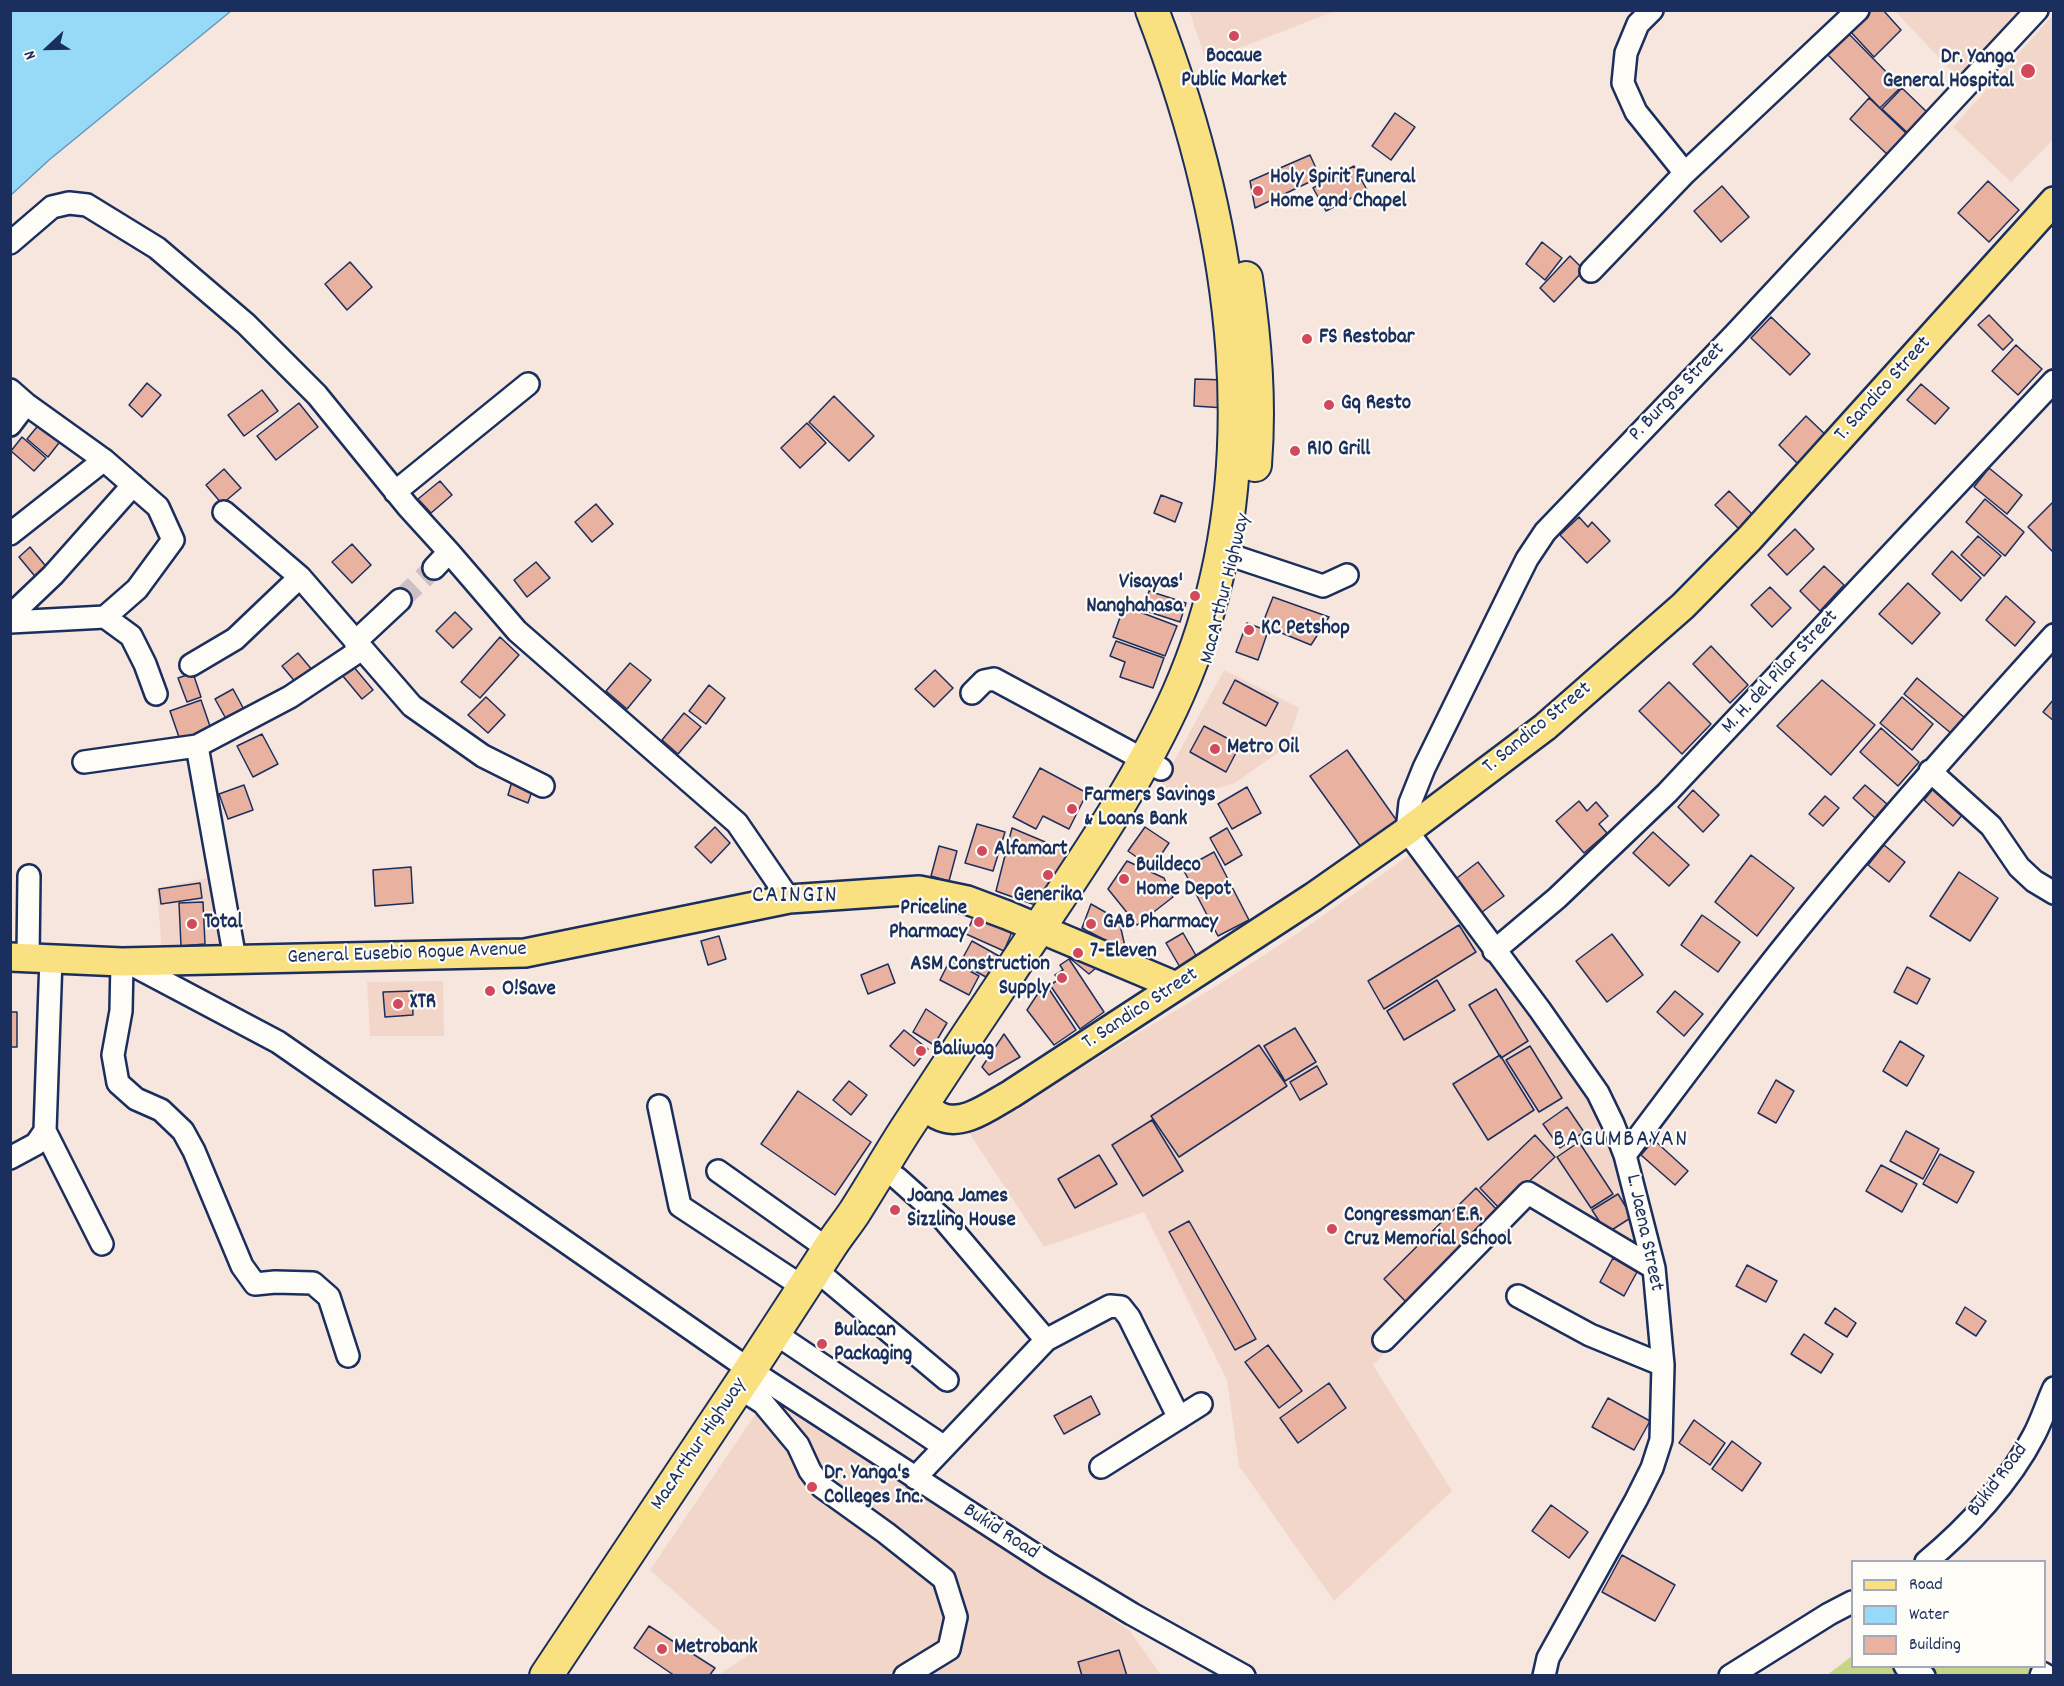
<!DOCTYPE html>
<html>
<head>
<meta charset="utf-8">
<style>
  body { margin:0 }
  #map { position:relative; width:2064px; height:1686px; overflow:hidden; background:#f7e6dd; font-family:Dekko,sans-serif }
  canvas { display:block }
  .frame { position:absolute; inset:0; border:12px solid #1b2f5e; pointer-events:none }
  .legend { position:absolute; left:1851px; top:1560px; width:195px; height:108px; box-sizing:border-box; background:#fdfcf7; border:2px solid #a3aaba; margin:0; padding:8px 10px; list-style:none; font-size:18px; color:#1b2f5e }
  .legend li { display:flex; align-items:center; gap:12px; height:30px }
  .legend b { width:30px; border:2px solid #a3aaba }
  .north { position:absolute; left:18px; top:18px; width:60px; height:60px; -webkit-text-stroke:4px #fdfcf7; paint-order:stroke; rotate:248deg; font-size:16px; font-weight:700; line-height:24px; text-align:center; color:#1b2f5e }
  .north::after { content:''; display:block; margin:auto; width:21px; height:27px; background:#1b2f5e; clip-path:polygon(50% 0,100% 100%,50% 72%,0 100%) }
</style>
</head>
<body>
<div id="map">
<canvas width="2064" height="1686"></canvas>
<div class="frame"></div>
<ul class="legend">
<li><b style="height:8px;background:#f9e181"></b>Road</li>
<li><b style="height:16px;background:#96daf8"></b>Water</li>
<li><b style="height:16px;background:#e9b19f"></b>Building</li>
</ul>
<div class="north">N</div>
</div>
<script>
const g = document.querySelector('canvas').getContext('2d');
g.lineJoin = 'round';
function paint(path, color) { g.fillStyle = color; g.fill(path, 'evenodd'); }
function trace(path, color, width, dash) { g.strokeStyle = color; g.lineWidth = width; g.lineCap = dash ? 'butt' : 'round'; g.setLineDash(dash || []); g.stroke(path); }
function drawText(font, color, halo, rows, align = 'center') {
  g.font = font + ' Dekko,sans-serif'; g.lineWidth = 4.5; g.setLineDash([]); g.textBaseline = 'middle'; g.strokeStyle = halo; g.fillStyle = color; for (const [text, x, y, turn = 0] of rows) {
    g.save(); g.translate(x, y); g.rotate((+turn || 0) * Math.PI / 180); g.textAlign = isNaN(turn) ? turn : align; if (halo) g.strokeText(text, 0, 0); g.fillText(text, 0, 0); g.restore();
  }
}
paint(new Path2D(`
  M1189 10H1335V11L1206 61Z
  M1895 11H2030L1958 78Z
  M2053 15V140L2011 182 1953 127Z
  M1224 670 1299 708 1286 747 1235 783 1184 798 1156 794Z
  M1411 854 1586 1095 1613 1148 1633 1198 1639 1269 1535 1206 1373 1365 1452 1491 1334 1601 1239 1466 1227 1380 1144 1212 1044 1247 968 1131 1040 1093 1221 983 1295 935Z
  M212 877 226 951 162 952 157 888Z
  M443 981 444 1036H370L367 982Z
  M773 1388 1130 1631 1161 1675H718L747 1656 650 1570Z`), '#f3d6ca');
paint(new Path2D(`
  M1852 1656V1666H2044L2045 1663 2051 1667 2054 1665 2053 1676H1826Z`), '#c8d488');
const water = new Path2D(`
  M12 11V10L231 11 49 160 11 195 10 12Z`);
paint(water, '#96daf8');
trace(water, '#6596ba', 1.5);
const building = new Path2D(`
  M1870 10H1883L1901 30 1874 57 1849 30Z
  M1849 34 1901 87 1880 108 1828 55Z
  M1902 88 1930 115 1911 136 1882 109Z
  M1869 98 1908 135 1889 156 1850 119Z
  M1395 113 1415 127 1391 160 1372 146Z
  M1310 155 1320 177 1255 208 1250 181Z
  M1354 166 1367 190 1326 211 1313 188Z
  M1988 181 2019 210 1989 242 1958 213Z
  M1722 186 1749 217 1721 242 1694 211Z
  M1542 242 1562 258 1545 280 1526 264Z
  M1570 256 1584 270 1554 302 1540 288Z
  M350 262 372 287 347 310 325 284Z
  M1989 315 2013 340 2003 350 1978 325Z
  M1771 317 1810 354 1790 375 1751 338Z
  M2016 345 2042 369 2018 395 1992 371Z
  M1195 379 1226 380 1225 408 1194 406Z
  M147 383 161 395 142 417 129 405Z
  M1921 384 1949 408 1935 424 1907 400Z
  M262 390 278 411 244 436 228 415Z
  M834 396 874 436 849 461 809 422Z
  M299 403 318 427 276 460 257 436Z
  M1806 416 1830 439 1802 468 1779 445Z
  M41 422 62 439 48 457 27 439Z
  M807 423 826 443 800 468 781 448Z
  M22 437 46 458 34 471 11 451Z
  M1989 468 2022 495 2007 514 1974 487Z
  M224 469 241 488 222 504 206 485Z
  M440 481 452 495 431 513 418 499Z
  M1729 491 1755 517 1741 531 1715 505Z
  M1161 495 1182 503 1175 522 1154 513Z
  M1985 499 2024 532 2005 556 1966 522Z
  M2054 501V553L2028 527Z
  M596 504 613 524 592 542 575 522Z
  M1579 517 1588 527 1592 522 1610 541 1587 563 1560 535Z
  M1795 529 1814 549 1787 575 1768 555Z
  M1978 536 2001 556 1984 576 1961 555Z
  M352 544 371 565 352 583 332 562Z
  M30 547 49 570 38 580 19 557Z
  M1952 551 1981 578 1961 601 1932 574Z
  M536 562 550 578 527 597 514 580Z
  M1824 566 1844 585 1820 611 1800 591Z
  M1908 583 1940 613 1912 644 1879 614Z
  M1770 587 1791 608 1772 627 1751 605Z
  M1149 591 1186 603 1180 622 1143 610Z
  M2006 596 2035 622 2015 646 1986 620Z
  M1273 597 1329 617 1311 645 1262 625Z
  M1124 606 1177 626 1165 656 1113 637Z
  M455 612 472 629 453 648 436 631Z
  M1247 623 1268 631 1258 660 1236 652Z
  M500 637 519 655 480 698 461 682Z
  M1116 641 1164 658 1153 688 1120 677 1125 662 1110 656Z
  M1711 646 1748 685 1730 703 1693 664Z
  M298 653 313 671 297 684 282 666Z
  M630 663 651 680 627 709 606 691Z
  M353 666 373 690 362 699 342 675Z
  M935 670 953 688 934 707 915 689Z
  M193 673 201 697 187 702 178 678Z
  M1917 678 1965 718 1952 734 1904 694Z
  M1235 680 1278 703 1266 726 1223 703Z
  M1822 680 1875 725 1831 775 1777 726Z
  M1669 682 1711 724 1682 754 1639 711Z
  M709 685 725 698 706 724 689 711Z
  M233 689 248 717 230 726 215 699Z
  M486 697 505 715 488 733 468 715Z
  M1902 697 1933 724 1912 750 1880 723Z
  M2054 699V721L2043 712Z
  M201 700 212 732 181 743 170 711Z
  M684 713 701 727 678 754 662 740Z
  M1204 726 1240 745 1226 772 1190 752Z
  M1881 728 1919 762 1898 786 1860 752Z
  M262 734 278 764 253 777 237 746Z
  M1347 750 1397 821 1361 847 1310 776Z
  M1040 768 1087 793 1069 829 1043 816 1036 829 1013 817Z
  M513 778 534 785 528 803 508 795Z
  M1938 783 1968 808 1953 826 1924 800Z
  M244 785 253 810 228 819 219 794Z
  M1865 785 1887 804 1875 818 1853 798Z
  M1247 787 1261 813 1232 829 1218 804Z
  M1693 790 1719 815 1703 832 1678 807Z
  M1825 796 1839 808 1823 826 1809 814Z
  M1579 801 1587 811 1596 802 1608 816 1599 824 1607 833 1584 853 1556 821Z
  M977 824 1005 832 993 871 965 863Z
  M715 827 730 843 711 863 695 847Z
  M1145 827 1169 843 1152 868 1128 851Z
  M1012 828 1069 852 1038 906 996 891Z
  M1227 828 1242 855 1225 865 1210 838Z
  M1653 832 1689 865 1669 886 1633 853Z
  M1884 845 1905 862 1889 882 1868 865Z
  M939 846 957 851 949 881 931 876Z
  M1214 852 1249 920 1218 936 1183 869Z
  M1751 855 1794 888 1757 936 1715 902Z
  M1127 861 1164 878 1173 897 1137 925 1108 889Z
  M1478 862 1504 896 1478 915 1453 881Z
  M411 867 413 903 375 906 373 870Z
  M1959 872 1998 898 1970 941 1930 916Z
  M200 883 202 898 161 904 159 889Z
  M203 902 205 944 181 946 179 903Z
  M1091 904 1119 920 1126 951 1082 928Z
  M1702 915 1740 942 1718 972 1681 945Z
  M974 916 1012 932 1004 951 966 934Z
  M1459 925 1476 952 1384 1009 1368 981Z
  M1183 933 1198 959 1181 969 1166 943Z
  M1612 934 1643 975 1607 1002 1576 961Z
  M719 936 726 959 708 965 701 941Z
  M972 941 999 956 986 977 960 963Z
  M1069 949 1105 960 1089 974 1066 955Z
  M1069 959 1104 1012 1080 1029 1050 985 1058 980 1055 975 1063 970 1060 965Z
  M950 960 979 976 969 995 940 980Z
  M888 964 895 983 868 994 861 975Z
  M1907 967 1930 979 1917 1004 1894 992Z
  M1437 980 1455 1010 1404 1040 1387 1011Z
  M1045 983 1076 1030 1054 1045 1027 1010Z
  M1496 989 1528 1041 1501 1058 1469 1005Z
  M412 991 413 1015 385 1017 383 992Z
  M1675 991 1703 1014 1684 1036 1657 1012Z
  M926 1009 947 1023 934 1045 913 1032Z
  M10 1012H17V1047H10Z
  M1295 1028 1316 1062 1285 1081 1264 1046Z
  M904 1030 928 1049 914 1066 890 1046Z
  M1004 1034 1020 1057 989 1075 982 1067Z
  M1900 1041 1924 1056 1907 1086 1883 1071Z
  M1259 1045 1287 1086 1179 1157 1151 1116Z
  M1530 1046 1562 1098 1539 1112 1506 1060Z
  M1500 1055 1534 1110 1488 1140 1453 1084Z
  M1317 1066 1327 1084 1300 1100 1290 1082Z
  M1776 1080 1794 1091 1776 1123 1758 1113Z
  M849 1081 867 1095 851 1115 833 1100Z
  M798 1091 871 1142 835 1195 761 1144Z
  M1567 1107 1584 1132 1560 1148 1543 1124Z
  M1152 1120 1183 1171 1143 1196 1112 1145Z
  M1906 1131 1939 1149 1923 1179 1890 1161Z
  M1535 1135 1555 1157 1500 1209 1480 1188Z
  M1654 1140 1688 1171 1675 1185 1641 1155Z
  M1579 1142 1613 1194 1591 1208 1557 1157Z
  M1940 1154 1974 1172 1957 1203 1923 1184Z
  M1099 1155 1117 1184 1075 1208 1058 1179Z
  M1881 1165 1917 1184 1902 1212 1866 1191Z
  M1476 1188 1498 1211 1406 1302 1384 1279Z
  M1618 1194 1632 1217 1607 1233 1592 1210Z
  M1189 1221 1256 1339 1235 1350 1169 1232Z
  M1613 1258 1637 1272 1624 1296 1600 1282Z
  M1747 1265 1777 1281 1766 1302 1736 1286Z
  M1965 1307 1986 1321 1976 1336 1956 1323Z
  M1835 1308 1856 1323 1847 1337 1825 1323Z
  M1804 1334 1833 1354 1821 1373 1791 1354Z
  M1268 1345 1302 1391 1279 1408 1245 1362Z
  M1329 1383 1346 1408 1298 1443 1280 1418Z
  M1091 1396 1100 1414 1064 1434 1054 1416Z
  M1608 1398 1650 1421 1634 1450 1592 1427Z
  M1694 1420 1725 1443 1710 1465 1679 1443Z
  M1732 1441 1761 1463 1742 1491 1712 1469Z
  M1551 1505 1588 1532 1569 1558 1532 1531Z
  M1622 1555 1675 1585 1655 1621 1602 1592Z
  M649 1626 715 1668 709 1676H675L634 1648Z
  M1119 1650 1127 1676H1082L1078 1662Z`);
paint(building, '#e9b19f');
trace(building, '#1b2f5e', 1.5);
trace(new Path2D(`
  M400 600 434 568`), '#cbc1c4', 21, [21, 10]);
const minor = new Path2D(`
  M1652 10 1638 24 1626 53 1623 83 1636 112 1685 173
  M10 243 52 207 69 203 87 205 157 248 246 324 317 395 408 507 449 552 517 631 737 823 789 899
  M1591 271 1685 173 1858 10
  M10 390 26 404 104 460 158 507 173 540 137 589 105 617 10 622
  M10 425 26 404
  M395 492 528 384
  M224 512 300 577 412 706 483 756 543 786
  M10 534 104 460
  M1221 552 1323 586 1347 575
  M434 568 449 552
  M10 616 53 575 133 485
  M105 617 131 636 145 664 156 694
  M355 642 400 600
  M191 665 235 639 300 577
  M972 693 984 681 994 679 1161 769
  M84 762 197 746
  M1930 771 1991 826 2019 867 2034 881 2054 893
  M1494 951 1557 898 1667 793 2054 381
  M28 957 29 876
  M235 959 197 746 290 697 362 649
  M122 962 121 1011 113 1055 118 1083 136 1099 161 1110 183 1131 194 1151 242 1266 255 1284 275 1282 313 1283 329 1297 348 1356
  M127 962 278 1042 750 1370 1049 1564 1132 1614 1244 1676
  M659 1106 680 1206 803 1287
  M45 1131 102 1244
  M1625 1155C1665 1102 1705 1048 1746 995 1842 870 1948 752 2054 635
  M10 1158 36 1144 45 1131 51 958
  M718 1171 828 1249
  M897 1178 944 1220 1046 1340
  M816 1270 947 1380
  M1518 1296 1590 1335 1663 1365
  M773 1332 943 1446
  M1384 1340 1528 1193 1654 1268
  M738 1387 763 1403 798 1445 810 1471 822 1487 886 1533 944 1579 956 1617 949 1649 905 1676
  M1101 1467 1201 1404
  M915 1478 1046 1340 1110 1306 1121 1307 1129 1317 1179 1418
  M1926 1562C1967 1528 2010 1482 2034 1435 2042 1420 2047 1403 2054 1388
  M1905 1666 1924 1676
  M1544 1676 1548 1658 1636 1500 1652 1468 1661 1440 1663 1365 1654 1268 1625 1155 1613 1124 1598 1093 1540 1010 1407 831 1410 803 1424 768 1513 587 1527 559 1545 532 1735 334 2037 10
  M1730 1676 1829 1614 1852 1602
  M2041 1676 2042 1673 2047 1676`);
const major = new Path2D(`
  M10 957 122 962 525 953 789 899 919 890 967 900 1007 915 1176 986
  M922 1105C928 1108 933 1113 939 1116 962 1128 991 1105 1011 1094L1313 897 1407 831 1545 727 1683 606 1749 539 2054 201`);
const highway = new Path2D(`
  M1246 278C1255 341 1260 401 1255 465
  M546 1676 750 1370C776 1330 802 1290 828 1250 836 1237 846 1225 854 1213 872 1185 888 1157 906 1129 940 1077 975 1024 1010 972 1069 881 1134 793 1178 694 1275 475 1235 227 1152 10`);
trace(minor, '#1b2f5e', 26);
trace(major, '#1b2f5e', 32);
trace(highway, '#1b2f5e', 36);
trace(minor, '#fdfcf7', 21);
trace(major, '#f9e181', 27);
trace(highway, '#f9e181', 32);
for (const [x, y, r, color] of [
  [1234,36,6,"#d1495b"],
  [2028,71,8,"#d1495b"],
  [1258,191,6,"#d1495b"],
  [1307,339,6,"#d1495b"],
  [1329,405,6,"#d1495b"],
  [1295,451,6,"#d1495b"],
  [1195,596,6,"#d1495b"],
  [1249,630,6,"#d1495b"],
  [1215,749,6,"#d1495b"],
  [1072,809,6,"#d1495b"],
  [982,851,6,"#d1495b"],
  [1048,875,6,"#d1495b"],
  [1124,879,6,"#d1495b"],
  [979,922,6,"#d1495b"],
  [192,924,6,"#d1495b"],
  [1091,924,6,"#d1495b"],
  [1078,953,6,"#d1495b"],
  [1062,978,6,"#d1495b"],
  [490,991,6,"#d1495b"],
  [398,1004,6,"#d1495b"],
  [921,1051,6,"#d1495b"],
  [895,1210,6,"#d1495b"],
  [1332,1229,6,"#d1495b"],
  [822,1344,6,"#d1495b"],
  [812,1487,6,"#d1495b"],
  [662,1649,6,"#d1495b"]
]) { const dot = new Path2D(); dot.arc(x, y, r, 0, 2 * Math.PI); g.fillStyle = color; g.fill(dot); trace(dot, '#fdfcf7', 2); }
drawText('bold 21px', '#1b2f5e', '#fdfcf7', [
  ["Bocaue",1234,58,"center"],
  ["Public Market",1234,82,"center"],
  ["Dr. Yanga",2014,59,"right"],
  ["General Hospital",2014,83,"right"],
  ["Holy Spirit Funeral",1270,179],
  ["Home and Chapel",1270,203],
  ["FS Restobar",1319,339],
  ["Gq Resto",1341,405],
  ["R10 Grill",1307,451],
  ["Visayas'",1183,584,"right"],
  ["Nanghahasa",1183,608,"right"],
  ["KC Petshop",1261,630],
  ["Metro Oil",1227,749],
  ["Farmers Savings",1084,797],
  ["& Loans Bank",1084,821],
  ["Alfamart",994,851],
  ["Buildeco",1136,867],
  ["Home Depot",1136,891],
  ["Generika",1048,897,"center"],
  ["Priceline",967,910,"right"],
  ["Pharmacy",967,934,"right"],
  ["Total",204,924],
  ["GAB Pharmacy",1103,924],
  ["7-Eleven",1090,953],
  ["ASM Construction",1050,966,"right"],
  ["Supply",1050,990,"right"],
  ["O!Save",502,991],
  ["XTR",410,1004],
  ["Baliwag",933,1051],
  ["Joana James",907,1198],
  ["Sizzling House",907,1222],
  ["Congressman E.R.",1344,1217],
  ["Cruz Memorial School",1344,1241],
  ["Bulacan",834,1332],
  ["Packaging",834,1356],
  ["Dr. Yanga's",824,1475],
  ["Colleges Inc.",824,1499],
  ["Metrobank",674,1649]
], 'left');
drawText('21px', '#1b2f5e', '#fdfcf7', [
  ["T. Sandico Street",1884,390,-48],
  ["P. Burgos Street",1678,393,-46],
  ["MacArthur Highway",1227,589,-76],
  ["M. H. del Pilar Street",1781,673,-47],
  ["T. Sandico Street",1538,729,-39],
  ["General Eusebio Rogue Avenue",407,955,-2],
  ["T. Sandico Street",1141,1010,-33],
  ["L. Jaena Street",1643,1233,78],
  ["MacArthur Highway",700,1445,-56],
  ["Bukid Road",1999,1481,-53],
  ["Bukid Road",1000,1533,33]
]);
g.letterSpacing = '1.5px';
drawText('24px', '#1b2f5e', '#fdfcf7', [
  ["CAINGIN",795,898],
  ["BAGUMBAYAN",1621,1142]
]);
g.letterSpacing = '0px';
</script>
</body>
</html>
